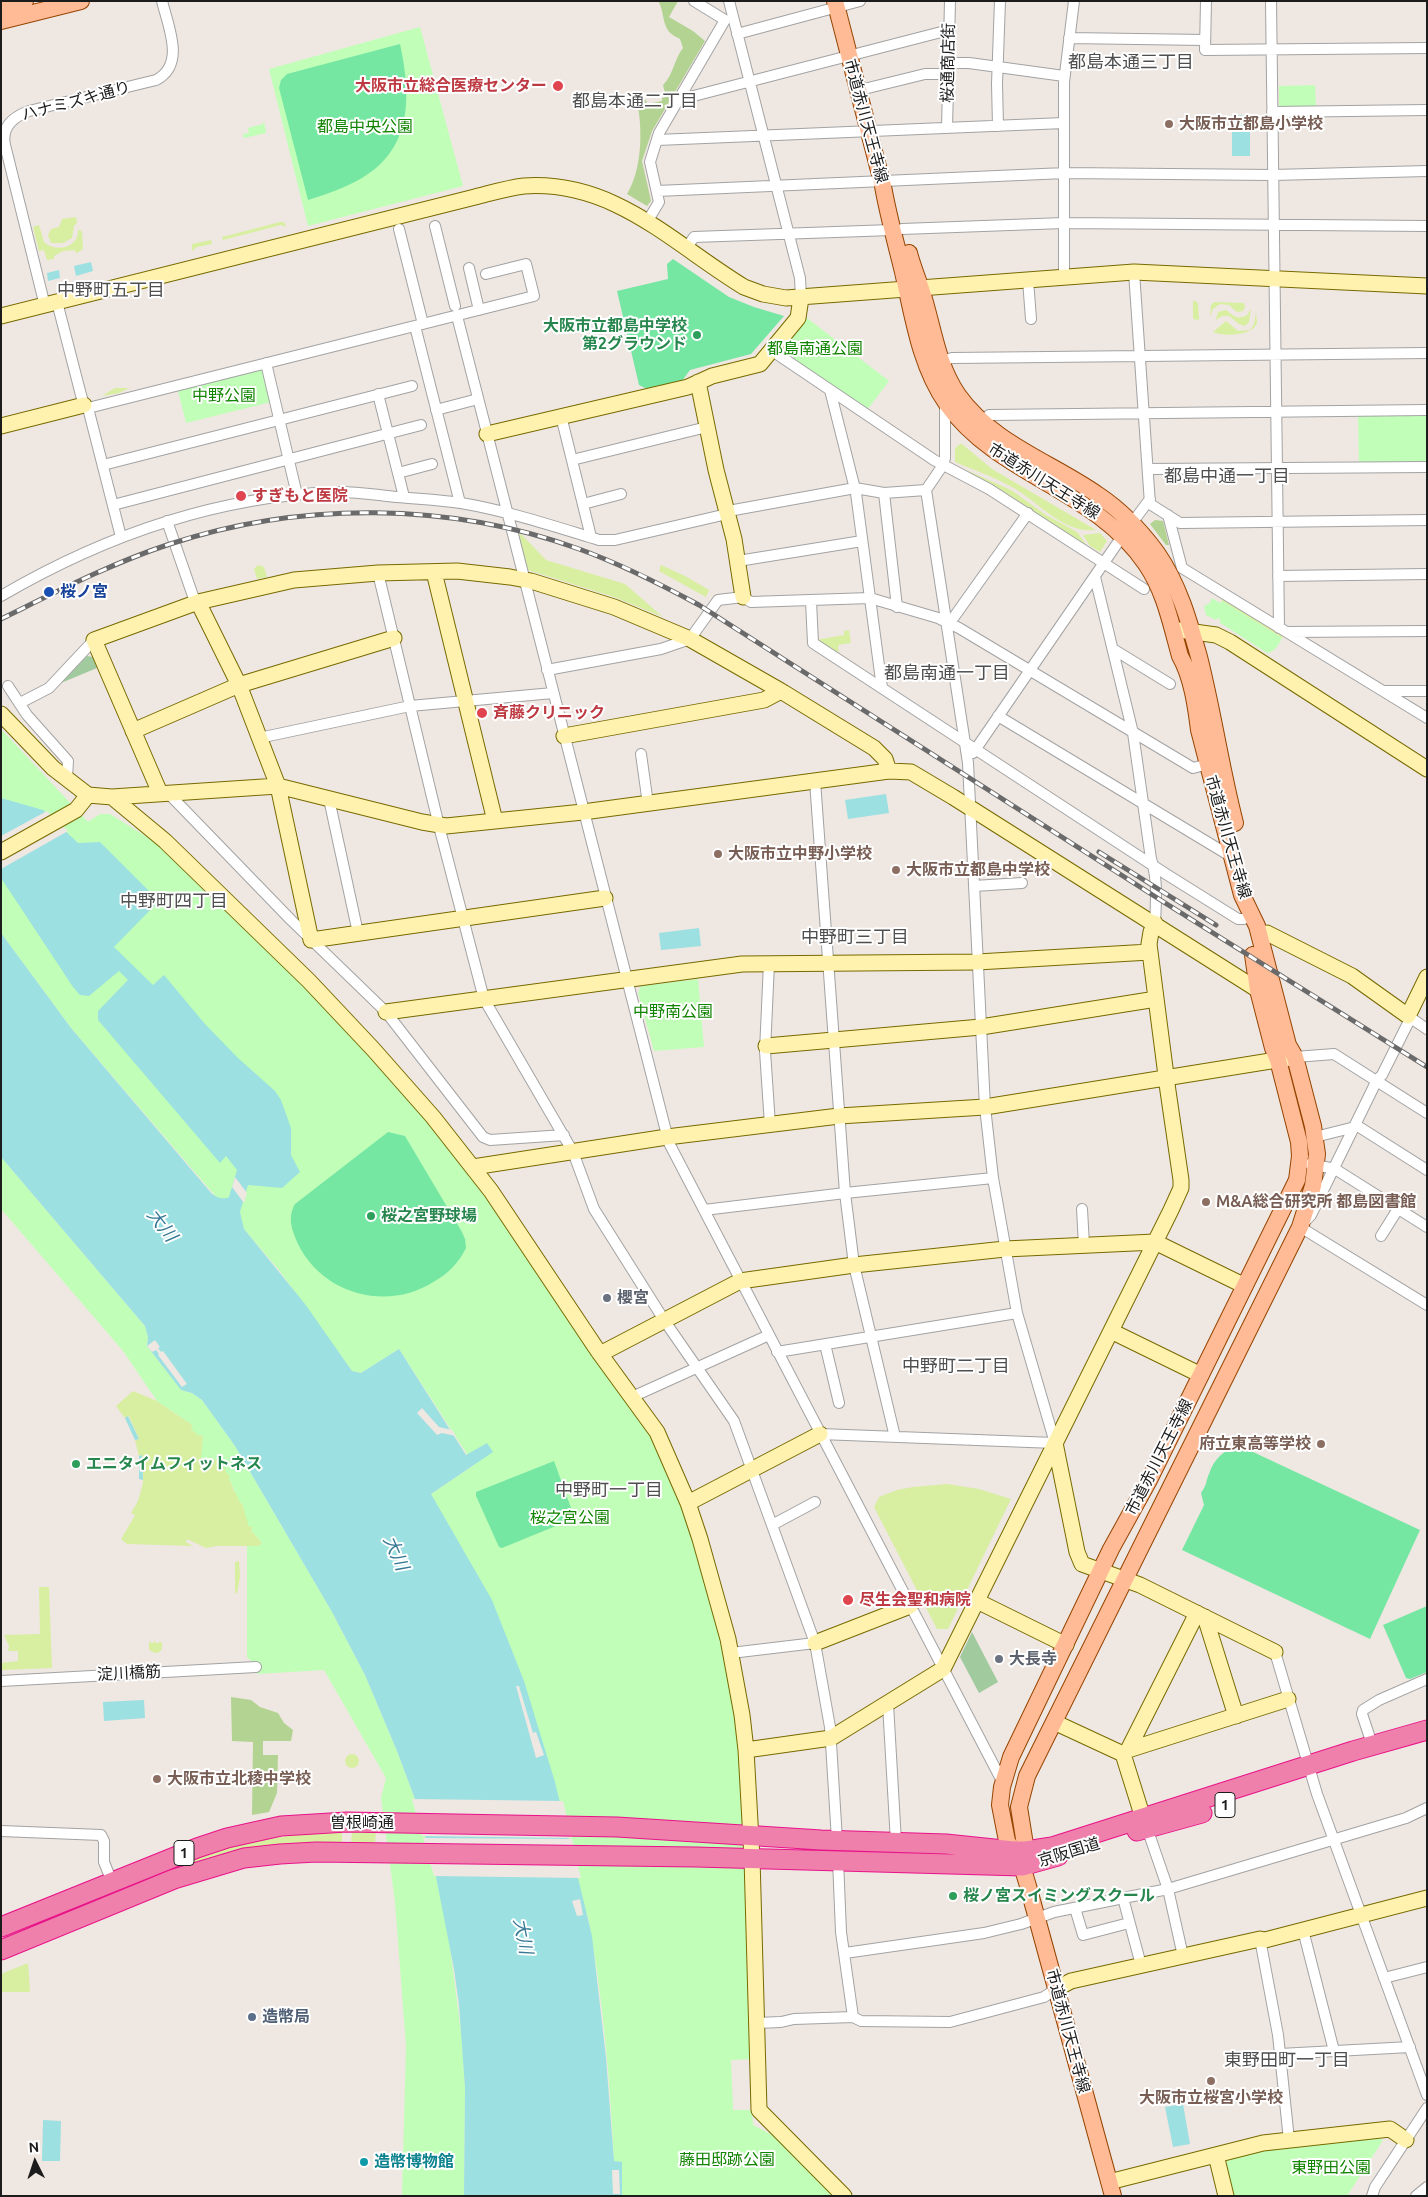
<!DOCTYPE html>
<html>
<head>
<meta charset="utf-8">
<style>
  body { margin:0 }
  #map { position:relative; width:1428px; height:2197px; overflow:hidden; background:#efe7e1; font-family:Ubuntu,sans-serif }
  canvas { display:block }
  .frame { position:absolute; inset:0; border:2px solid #1c1c1c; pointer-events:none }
  .north { position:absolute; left:10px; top:2137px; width:50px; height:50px; -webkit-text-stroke:4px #fff; paint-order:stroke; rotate:356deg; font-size:14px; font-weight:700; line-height:20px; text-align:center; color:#1c1c1c }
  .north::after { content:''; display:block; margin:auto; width:18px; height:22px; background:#1c1c1c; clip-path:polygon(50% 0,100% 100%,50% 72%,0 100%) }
</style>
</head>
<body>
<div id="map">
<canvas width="1428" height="2197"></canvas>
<div class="frame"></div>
<div class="north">N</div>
</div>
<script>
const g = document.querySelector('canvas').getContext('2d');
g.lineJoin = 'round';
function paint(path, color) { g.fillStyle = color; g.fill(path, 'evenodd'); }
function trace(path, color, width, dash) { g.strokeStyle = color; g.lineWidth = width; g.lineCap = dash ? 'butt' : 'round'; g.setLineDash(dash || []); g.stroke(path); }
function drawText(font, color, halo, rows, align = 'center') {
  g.font = font + ' Ubuntu,"Noto Sans JP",sans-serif'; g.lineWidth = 4; g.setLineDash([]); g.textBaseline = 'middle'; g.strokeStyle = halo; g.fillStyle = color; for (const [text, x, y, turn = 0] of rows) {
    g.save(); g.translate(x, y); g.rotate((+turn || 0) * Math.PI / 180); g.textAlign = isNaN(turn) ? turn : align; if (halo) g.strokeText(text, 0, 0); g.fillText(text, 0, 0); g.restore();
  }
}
paint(new Path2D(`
  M76 217 77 223 74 226 72 238 63 243H51L48 235 51 229 59 227 62 219Z
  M280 222H284L286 227 281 225 223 240 222 237Z
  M39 225 44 242C55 253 79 248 78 230H80L82 232 83 249 77 253 74 250 63 251 54 256V259L47 260 44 250 39 251 33 227Z
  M211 240 212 244 197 247 192 251V244Z
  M1193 300 1198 303 1199 320 1193 319Z
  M1214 302 1244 303 1245 307 1243 311 1237 312 1229 305 1220 304 1213 309 1210 316 1211 305Z
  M1251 309 1249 322 1245 326 1239 324 1229 316H1222L1216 320 1218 312 1226 310C1233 315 1237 321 1247 315Z
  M1256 312 1257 323C1252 336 1224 337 1213 332L1226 321 1238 331 1250 330 1254 324Z
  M115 388H129L119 393 102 396Z
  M960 444H962L992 469 1096 530C1063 534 1039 502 1012 487 994 477 974 470 955 462V448Z
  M964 469 1011 490 1046 515 1077 532 1090 550Z
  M1100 533 1107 541 1100 552 1090 546 1083 535Z
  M518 534 522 535 546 560 625 584 663 617 614 597 528 570Z
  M258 565 264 567 267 577 257 579 254 569Z
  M661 565 685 576 709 590 706 597 659 571Z
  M1221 597 1284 635 1282 638 1222 601Z
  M849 630 851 643 838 645 839 656 816 640 844 635V631Z
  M133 1391 157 1401 191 1424 193 1427 192 1429 203 1437V1450L222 1460 231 1477 229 1478 234 1491 236 1490 253 1528 251 1530 262 1543 259 1546H217L206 1548 187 1539 186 1542 193 1546 127 1544 121 1539 134 1517 135 1515 131 1513 138 1501 143 1483 142 1455 139 1456 135 1440 139 1439 129 1416 125 1418 116 1406Z
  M947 1484 979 1489 1011 1499 948 1629H937L874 1507 879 1497 897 1490 913 1487Z
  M239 1561 240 1577 237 1594 235 1592V1562Z
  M39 1587H49L52 1668 1 1670V1663L18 1661V1651H8L9 1646 4 1635 40 1634Z
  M154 1640 156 1643 162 1642V1649L158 1653 152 1652 149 1649V1642L154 1643Z
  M345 1761a7 7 0 1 1 14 0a7 7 0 1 1-14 0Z
  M376 1831 375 1844H351L352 1832Z
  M342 1832V1843L230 1852 207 1858 134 1886 133 1883 212 1853 215 1854V1851C257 1839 298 1833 342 1832Z
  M124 1887 125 1890 35 1927 34 1923Z
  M28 1963 30 1992H1V1974Z`), '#d8efa1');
paint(new Path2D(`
  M658 1H678L669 17 693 31 705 41 652 131 642 161 651 201 647 206 627 194C642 170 643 129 637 102L646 100 647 104 662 101V98L666 97 663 85C674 74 674 59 683 48L680 39C677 37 675 37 673 35 661 27 665 11 658 1Z
  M1155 520 1163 521 1169 545H1166L1150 524Z
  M231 1697 251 1700 260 1707 278 1713 284 1723 293 1730 291 1741H263V1755H278L277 1793 269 1812 252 1815 253 1742 232 1741Z`), '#b2d391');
paint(new Path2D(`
  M87 656 93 657 97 668 61 683Z
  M972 1632 998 1682 979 1693 960 1657Z`), '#a2ca9f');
paint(new Path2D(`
  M420 27 463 186 308 226 269 69Z
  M1315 85 1316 107H1281L1279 105V86Z
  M264 121 266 133 244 138 243 134 249 133 248 128 263 124Z
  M807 318 889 381 867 410 783 353V346Z
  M263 369 271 402 186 423 178 391Z
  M1427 415V463L1359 465 1358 416Z
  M1212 598 1220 603 1222 601 1282 638C1279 644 1275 652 1267 653L1219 622 1221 620 1218 618 1216 620 1206 615 1204 606 1210 603Z
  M1 729 88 822 100 814H110L163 847 352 1035 467 1166 651 1432 678 1495 695 1546 722 1639 734 1705 741 1770 751 2059 731 2060 733 2110H752L753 2125 774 2136 834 2196H622V2162H614C610 2081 603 1997 588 1917L431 1494 474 1465 399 1349 361 1373 352 1371 278 1269 71 1028 1 933Z
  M698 979 704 1047 654 1051 638 993 641 986Z
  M1 1157 145 1326 148 1337 147 1346 181 1390 192 1393 202 1400 235 1446 332 1612 365 1675 397 1751 415 1799 435 1872 448 1931 462 2040 465 2088 464 2196H402L406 2046 395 1902 381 1798 386 1778 324 1670 257 1674 256 1661H251L247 1657V1546H259L262 1543 251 1530 253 1528 251 1526 249 1527 242 1503H240L229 1478 230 1475H228L222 1464 224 1463 222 1460 201 1459 203 1437 201 1435 199 1436 191 1429 193 1427 191 1424 157 1401 123 1351 1 1209Z
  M1374 2136 1383 2140 1347 2196H1234L1225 2162 1227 2157 1262 2149Z`), '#c1ffb8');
paint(new Path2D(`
  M400 44C411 95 413 148 362 178 345 188 327 194 308 200L279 88 281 80 287 74Z
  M673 259 729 297 754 307 784 316 751 354 690 370 682 381 647 389 639 385 617 291 668 279 667 264Z
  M388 1132 405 1136 462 1232 465 1239 466 1248C460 1261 448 1274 435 1281 388 1312 323 1295 298 1244 292 1230 287 1218 295 1204Z
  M1238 1445 1420 1530 1370 1639 1182 1550 1204 1505 1201 1493C1208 1483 1205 1483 1209 1474 1214 1458 1224 1451 1238 1445Z
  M554 1461 574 1516 573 1519 502 1548 499 1547 476 1496V1492Z
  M1427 1606V1672L1410 1679 1406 1678 1383 1625Z`), '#76e7a3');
paint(new Path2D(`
  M1250 115V156H1232V116Z
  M91 262 93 271 76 276 74 266Z
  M59 270 60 278 48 281 47 273Z
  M886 794 889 813 848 819 845 800Z
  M1 798 43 810 78 843 100 842 159 901 114 947 153 985 164 975 205 1024 238 1058 275 1091 281 1100 291 1128V1155L300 1172 282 1188 248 1185 240 1212 244 1229 305 1304 352 1371 361 1373 399 1349 466 1455 487 1443 493 1452 431 1494 492 1600 524 1681 555 1782 592 1936 606 2058 614 2161 622 2162V2196H464L465 2088 459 2005 454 1969 435 1872 415 1799 397 1751 365 1675 332 1612 235 1446 202 1400 192 1393 181 1390 147 1346 148 1337 145 1326 1 1157V933L71 1028 212 1194C218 1198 223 1200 229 1197L237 1170 226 1156 220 1163 98 1020V1011L128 980 119 971 89 996 80 995 73 987 1 878Z
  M699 928 701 946 661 950 659 933Z
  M128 1416 139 1439 135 1440 125 1418Z
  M142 1455 143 1480 139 1479V1456Z
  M144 1700 145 1718 104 1721 103 1702Z
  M1183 2104 1190 2144 1173 2147 1165 2107Z
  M43 2120 61 2121 60 2161H42Z`), '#9ce0e1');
paint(new Path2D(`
  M47 811 68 831 1 869V836Z
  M235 1177 247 1193 244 1203 232 1187Z
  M155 1340 160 1347 158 1348 161 1352 163 1351 187 1384 182 1387 158 1355 159 1354 156 1350 152 1352 147 1346Z
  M422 1408 439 1427 452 1430 456 1436 442 1433 437 1435 417 1413Z
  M516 1686H519L533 1733 536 1732 544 1755 536 1758Z
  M412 1799 563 1801 572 1838 422 1836Z
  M423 1838 572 1839 581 1878 434 1876Z
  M580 1899 583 1915 577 1916 572 1901Z
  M612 2170H619L620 2194H613Z`), '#efe7e1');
const street = new Path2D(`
  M729 1 800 278 801 298
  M1206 1 1205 50 1427 48
  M1271 1 1279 628
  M737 34 860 1
  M1069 38 1205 40
  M949 63H969L1064 76
  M868 88 925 74H948
  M678 100 949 30
  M1272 112 1427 110
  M998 126 997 84 1000 1
  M947 128 950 1
  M657 140 1064 123
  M657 191 1065 173 1273 175 1427 171
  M647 222 659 202 650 162 659 133 725 20 694 1
  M435 226 455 306
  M399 229 423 324
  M902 229 1064 223 1427 226
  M686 249 694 237 892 230
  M469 268 479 310
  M1134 272 1150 504 1180 523 1427 520
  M1064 277V82L1074 1
  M1028 280 1031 319
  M57 302 81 395 84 405 88 408 121 537
  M45 306 5 145C1 127 13 117 29 111L156 80C186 65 168 26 162 1
  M457 316 669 1143 1003 1783
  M415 326 460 503
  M771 350 934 460 989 489 1144 589
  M941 361 952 358 1427 353
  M266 363 297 495
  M830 390 856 493 882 688
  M378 394 404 497
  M88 408 534 296 526 264 486 274
  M436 410 478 399
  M561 416 591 537
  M983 422 989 415 1427 410
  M572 460 707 427
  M103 465 412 386
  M1148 469 1427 467
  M398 473 432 464
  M884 493 897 607
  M583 504 621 494
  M113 505 421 425
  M1168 515 1182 568 1427 718
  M167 521 193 596 198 602
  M738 561 862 541
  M378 573 439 826 484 999 573 1152 594 1209 664 1320 734 1421 815 1643 830 1727 837 1840
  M1278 576 1427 574
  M1095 577 1133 733 1151 859C1158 878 1156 903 1155 923
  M1 596C102 537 215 497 333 492 354 491 376 495 397 497 418 499 440 500 461 503 508 511 553 526 599 540H615L727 514 734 510 855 488 884 493 926 490
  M811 601 813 643 1166 874 1238 919H1244
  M947 622 954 617 1028 513
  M1287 632 1427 631
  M1113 649 1170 684
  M547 670 661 649 690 639 718 600 743 597 751 602 870 598 938 618 959 628 1193 768 1208 764
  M8 686 27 715 68 761 67 778
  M1383 691H1427
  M20 703 49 688 94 640
  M998 716 1232 857
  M259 738 410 706 553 693
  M973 753 1123 535 1150 499
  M641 754 648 804
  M815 781 845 1193 854 1265 895 1437
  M168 793 291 920 386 1012 483 1137 490 1140 564 1135
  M329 799 358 933
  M974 886 1022 883
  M769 963 765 1051 770 1125
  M1408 1016V1023L1382 1075 1377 1080 1311 1215 1300 1227 1427 1305
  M1408 1016 1427 1029
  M1295 1057 1334 1054 1427 1113
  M1356 1125 1427 1170
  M1315 1137 1355 1127
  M1310 1164 1335 1169 1427 1227
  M1082 1209 1084 1245
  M704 1210 845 1193 993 1178
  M1381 1236 1398 1209
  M825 1344 839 1403
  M777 1352 1017 1313
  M632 1397 769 1335
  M820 1434 1055 1443 1017 1313 993 1178 985 1107 968 763 926 490 943 465 945 458V401
  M772 1525 815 1502
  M1275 1652 1317 1794 1427 2095
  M731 1653 815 1643
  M1 1681 256 1667
  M888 1704 896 1842
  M1373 1747 1362 1714 1363 1710 1379 1700 1427 1679
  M1147 1828 1168 1889 1183 1956
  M1 1831 101 1835 104 1841V1862L112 1882
  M838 1860 841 1932 853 2017
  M1123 1898 1141 1965
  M1075 1908 1083 1935 1129 1923
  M1303 1930 1334 2051
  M1260 1939 1278 2035 1289 2140
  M845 1953 984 1933 1021 1924 1054 1912 1168 1889 1406 1818 1427 1808
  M1384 1978 1427 1967
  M756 2023 781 2022 794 2019 853 2017 861 2021 950 2022 1044 1997 1056 1989
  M1280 2054 1410 2047
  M1372 2196 1375 2187 1427 2108
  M1416 2196 1427 2187`);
const secondary = new Path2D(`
  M1 316 475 197C491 193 507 188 524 186 614 180 672 243 744 287L763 294 786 298 1134 272 1427 286
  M698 382 716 470 734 539 743 597
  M1 426 84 405
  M487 434 688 387 712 376 760 364 798 318 801 298
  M434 572 495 821
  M198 602 239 685 278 786 311 940 605 898
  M1180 630 1216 635 1230 642 1427 769
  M1 714 53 768 88 795 112 797 278 786 422 822 446 826 583 812 889 771 911 772 953 797 1258 990
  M133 731 239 685 394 638
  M564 736 764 700 781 691
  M160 793 94 640 198 602 294 580 378 573 457 571 510 577 531 581 614 607 690 639 781 691 874 748 885 759 889 771
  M112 797 165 841 309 981 373 1049 433 1117 491 1191 598 1351 657 1432 688 1503 700 1539 728 1639 742 1715 746 1750 752 1858 759 2110 844 2196
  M1 852 76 810 88 795
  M1267 933 1352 976 1408 1016 1427 977
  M386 1012 742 964 977 962 1150 952
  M766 1046 981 1027 1156 999
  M473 1167 667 1137 839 1116 985 1107 1289 1058
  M1111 1331 1201 1375
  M600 1354 740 1281 854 1265 1005 1249 1155 1242 1245 1286
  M1055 1443 1077 1552 1082 1564 1140 1585 1275 1652
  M688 1503 820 1434
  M977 1601 1066 1645
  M1205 1617 1236 1716
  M815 1643 910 1606
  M1054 1722 1123 1754 1143 1818
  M746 1750 831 1738 943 1669 1171 1210 1181 1188V1180L1168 1091 1149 944 1151 932 1155 923
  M1128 1750 1197 1613
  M1123 1754 1128 1750 1288 1699
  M1056 1989 1071 1981 1260 1939 1265 1940 1427 1898
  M1216 2155 1226 2196
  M1109 2182 1263 2143 1390 2129 1406 2140`);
const primary = new Path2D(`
  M835 1 883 186C888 215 896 243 903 272 913 316 920 366 947 404 1000 477 1094 488 1146 564 1165 592 1171 624 1180 656 1192 677 1196 706 1199 730L1242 895 1257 926 1288 1045 1295 1057 1313 1126 1317 1154 1313 1186 1300 1227 1027 1776 1019 1807 1026 1851 1023 1863
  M1 7 25 1
  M1 21 81 1
  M909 253C912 265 917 277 921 289 933 325 936 363 958 395 993 444 1051 462 1098 495 1122 511 1140 530 1157 553 1179 585 1189 621 1199 657 1213 712 1221 769 1235 823
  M1113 2196 1028 1886 1022 1866 1007 1841 1000 1805 1002 1787 1011 1757 1111 1549 1148 1482 1297 1180 1300 1156 1299 1142 1278 1060 1273 1048 1258 990 1253 955`);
const highway = new Path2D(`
  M1137 1831 1202 1813
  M1 1927 197 1848 227 1838 281 1826 347 1822 617 1827 821 1840 946 1844 1013 1851H1026L1052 1847 1353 1751 1427 1730
  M1 1950 174 1879 244 1858 280 1854 316 1852 696 1857 1022 1866 1058 1856`);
trace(street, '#a3a3a3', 12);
trace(secondary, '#776a00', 17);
trace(primary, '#954400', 18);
trace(highway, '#e81289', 21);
trace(street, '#fff', 10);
trace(secondary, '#fff2af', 15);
trace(primary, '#ffbb96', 16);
trace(highway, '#ef80ac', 19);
const rail = new Path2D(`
  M1 619C56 592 112 563 170 544 301 501 450 502 579 549 621 564 660 584 699 605L1162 901 1427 1067
  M1099 852 1216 925`);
trace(rail, '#6a6a6a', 5);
trace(rail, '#fff', 3, [9]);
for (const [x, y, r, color] of [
  [558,86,6,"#e0444e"],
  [1169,124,5,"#8d6e63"],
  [697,335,5,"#2e9e5b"],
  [241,496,6,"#e0444e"],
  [49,592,6,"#1a4fb4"],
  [482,713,6,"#e0444e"],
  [718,854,5,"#8d6e63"],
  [896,870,5,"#8d6e63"],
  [1206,1202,5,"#8d6e63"],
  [371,1216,5,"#2e9e5b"],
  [607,1298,5,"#6b7280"],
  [1321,1444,5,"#8d6e63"],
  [76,1464,5,"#2e9e5b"],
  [848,1600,6,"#e0444e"],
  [999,1659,5,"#6b7280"],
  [157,1779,5,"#8d6e63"],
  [953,1896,5,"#2e9e5b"],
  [252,2017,5,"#5c6f8a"],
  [1211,2081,5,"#8d6e63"],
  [364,2162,5,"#0f9aa8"]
]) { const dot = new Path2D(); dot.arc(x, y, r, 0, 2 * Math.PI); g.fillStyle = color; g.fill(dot); trace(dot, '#fff', 2); }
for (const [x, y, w] of [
  [1225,1805,20],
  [184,1853,20]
]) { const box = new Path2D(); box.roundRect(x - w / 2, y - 12.5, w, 25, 4); g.fillStyle = '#fff'; g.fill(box); trace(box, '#1c1c1c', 1); }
drawText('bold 15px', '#1c1c1c', null, [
  ["1",1225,1805],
  ["1",184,1853]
]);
drawText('16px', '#1c1c1c', '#fff', [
  ["桜通商店街",948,63,-89],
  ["ハナミズキ通り",76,101,-15],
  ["市道赤川天王寺線",866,121,75],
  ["市道赤川天王寺線",1044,481,32],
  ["市道赤川天王寺線",1228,837,74],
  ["市道赤川天王寺線",1159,1457,-63],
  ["淀川橋筋",129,1673,-3],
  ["曽根崎通",362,1823],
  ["京阪国道",1069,1852,-17],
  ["市道赤川天王寺線",1068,2031,75]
]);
drawText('bold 16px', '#be3a42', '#fff', [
  ["大阪市立総合医療センター",547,86,"right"],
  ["すぎもと医院",252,496],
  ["斉藤クリニック",493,713],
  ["尽生会聖和病院",859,1600]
], 'left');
drawText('bold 16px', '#785e54', '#fff', [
  ["大阪市立都島小学校",1179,124],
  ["大阪市立中野小学校",728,854],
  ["大阪市立都島中学校",906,870],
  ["M&A総合研究所 都島図書館",1216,1202],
  ["府立東高等学校",1311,1444,"right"],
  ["大阪市立北稜中学校",167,1779],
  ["大阪市立桜宮小学校",1211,2098,"center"]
], 'left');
drawText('16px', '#118401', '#fff', [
  ["都島中央公園",365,127],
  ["都島南通公園",815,349],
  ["中野公園",224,396],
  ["中野南公園",673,1012],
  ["桜之宮公園",570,1518],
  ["藤田邸跡公園",727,2160],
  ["東野田公園",1331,2168]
]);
drawText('bold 16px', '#27864d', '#fff', [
  ["大阪市立都島中学校",687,326,"right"],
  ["第2グラウンド",687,344,"right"],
  ["桜之宮野球場",381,1216],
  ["エニタイムフィットネス",86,1464],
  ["桜ノ宮スイミングスクール",963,1896]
], 'left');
drawText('bold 16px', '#164399', '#fff', [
  ["桜ノ宮",60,592]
], 'left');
drawText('bold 16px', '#5b616d', '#fff', [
  ["櫻宮",617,1298],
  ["大長寺",1009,1659]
], 'left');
drawText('bold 16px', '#4e5e75', '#fff', [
  ["造幣局",262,2017]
], 'left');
drawText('bold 16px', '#0d838f', '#fff', [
  ["造幣博物館",374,2162]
], 'left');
drawText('18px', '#4f4f4f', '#fff', [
  ["都島本通三丁目",1131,62],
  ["都島本通二丁目",635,101],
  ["中野町五丁目",111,290],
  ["都島中通一丁目",1227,476],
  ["都島南通一丁目",947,673],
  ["中野町四丁目",174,901],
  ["中野町三丁目",855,937],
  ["中野町二丁目",956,1366],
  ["中野町一丁目",609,1490],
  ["東野田町一丁目",1287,2060]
]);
drawText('italic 18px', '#377994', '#fff', [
  ["大川",162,1225,52],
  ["大川",396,1553,66],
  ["大川",523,1936,79]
]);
</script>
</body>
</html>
